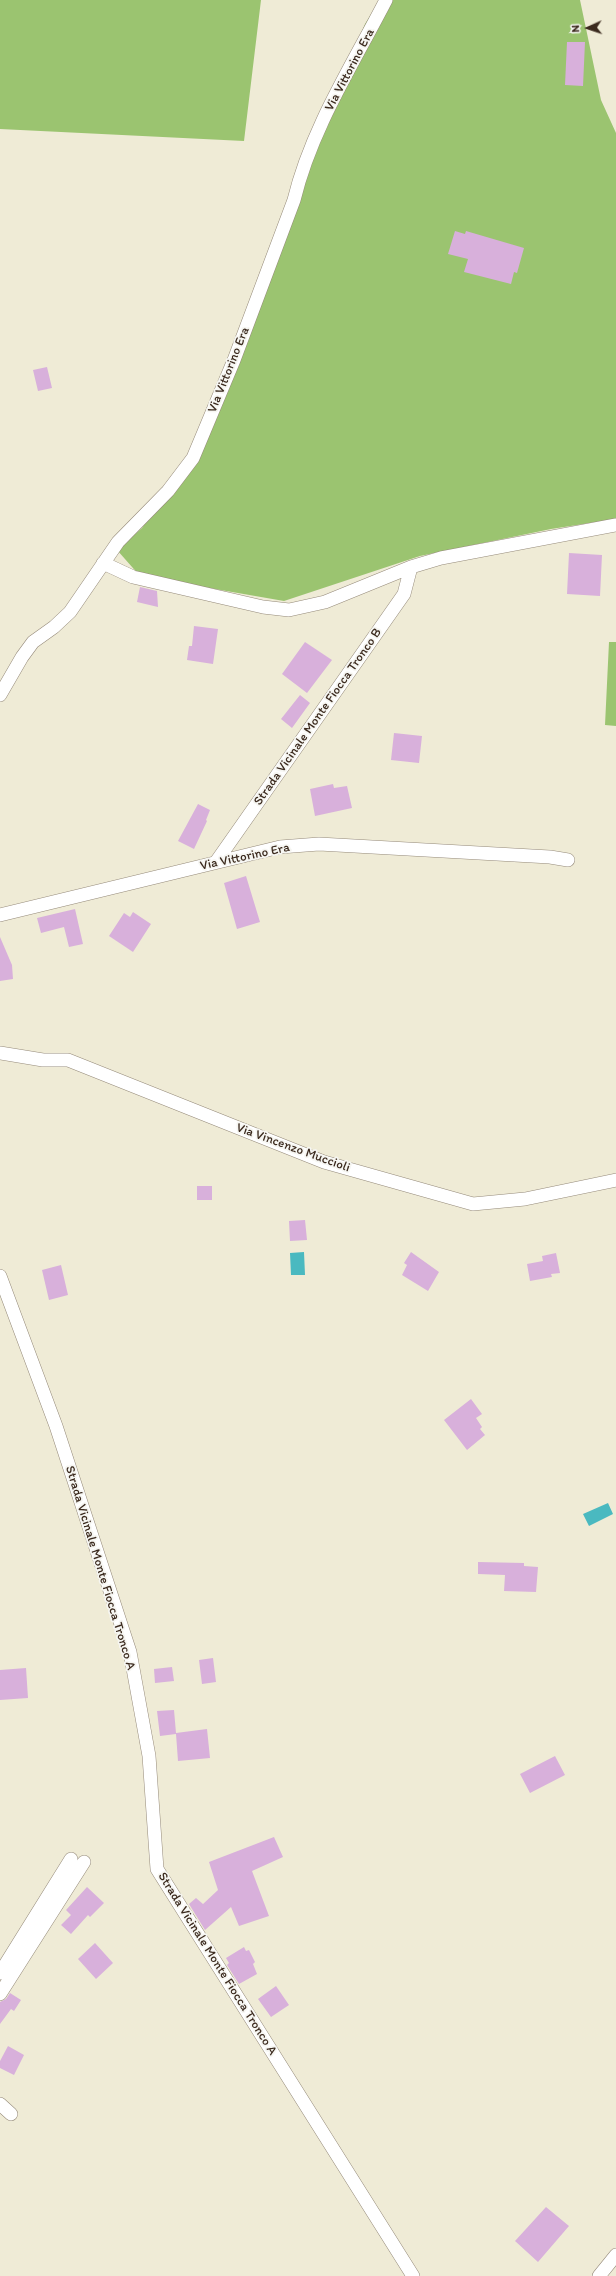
<!DOCTYPE html>
<html>
<head>
<meta charset="utf-8">
<style>
  body { margin:0 }
  #map { position:relative; width:616px; height:2276px; overflow:hidden; background:#efebd6; font-family:Itim,sans-serif }
  canvas { display:block }
  .north { position:absolute; left:568px; top:8px; width:40px; height:40px; -webkit-text-stroke:3px #f6f6f2; paint-order:stroke; rotate:267deg; font-size:11px; font-weight:700; line-height:16px; text-align:center; color:#3b2a1e }
  .north::after { content:''; display:block; margin:auto; width:14px; height:18px; background:#3b2a1e; clip-path:polygon(50% 0,100% 100%,50% 72%,0 100%) }
</style>
</head>
<body>
<div id="map">
<canvas width="616" height="2276"></canvas>
<div class="north">N</div>
</div>
<script>
const g = document.querySelector('canvas').getContext('2d');
g.lineJoin = 'round';
function paint(path, color) { g.fillStyle = color; g.fill(path, 'evenodd'); }
function trace(path, color, width, dash) { g.strokeStyle = color; g.lineWidth = width; g.lineCap = dash ? 'butt' : 'round'; g.setLineDash(dash || []); g.stroke(path); }
function drawText(font, color, halo, rows, align = 'center') {
  g.font = font + ' Itim,sans-serif'; g.lineWidth = 3.5; g.setLineDash([]); g.textBaseline = 'middle'; g.strokeStyle = halo; g.fillStyle = color; for (const [text, x, y, turn = 0] of rows) {
    g.save(); g.translate(x, y); g.rotate((+turn || 0) * Math.PI / 180); g.textAlign = isNaN(turn) ? turn : align; if (halo) g.strokeText(text, 0, 0); g.fillText(text, 0, 0); g.restore();
  }
}
paint(new Path2D(`
  M0 0H261L244 141 0 129Z
  M380 0H580L601 100 616 133V519L551 529 420 556 284 601 140 576 117 550 142 528 195 452 285 215 365 24Z
  M609 642H616V726L605 725Z`), '#9bc470');
paint(new Path2D(`
  M304 1252 305 1275H291L290 1253Z
  M608 1503 613 1514 589 1526 583 1514Z`), '#4ab9c0');
paint(new Path2D(`
  M567 42H585L583 86 565 85Z
  M455 231 465 234 466 231 524 248 517 273 514 272 511 284 464 272 468 259 448 254Z
  M47 367 52 388 38 391 33 370Z
  M569 553 602 555 600 596 567 594Z
  M140 587 157 591 158 607 137 602Z
  M194 626 218 629 213 664 187 660 189 646H192Z
  M305 642 332 660 307 693 282 674Z
  M300 695 310 703 292 728 281 719Z
  M394 733 422 736 419 763 391 760Z
  M333 784 334 788 347 786 352 808 315 816 310 789Z
  M198 804 210 810 206 820 207 821 194 849 178 841Z
  M246 876 260 922 237 929 224 883Z
  M75 909 83 944 69 947 64 927 41 933 37 918Z
  M133 912 151 924 133 952 109 936 124 913 130 917Z
  M0 937 12 965 13 979 0 981Z
  M197 1186H212V1200H197Z
  M305 1220 307 1240 290 1241 289 1221Z
  M411 1252 439 1272 428 1291 402 1275 407 1265 404 1263Z
  M556 1253 560 1273 551 1274 552 1277 530 1281 527 1264 543 1261 542 1256Z
  M61 1265 68 1295 49 1300 42 1270Z
  M471 1399 482 1414 476 1418 482 1427 480 1429 485 1435 467 1450 444 1420Z
  M478 1562 524 1563V1566L538 1567 536 1592 504 1591 505 1575 478 1574Z
  M213 1658 216 1682 202 1684 199 1660Z
  M172 1667 174 1681 155 1683 154 1669Z
  M26 1668 28 1698 0 1700V1670Z
  M174 1710 176 1733 207 1729 210 1758 178 1761 176 1734 160 1736 157 1711Z
  M555 1756 565 1775 530 1793 520 1774Z
  M274 1837 283 1857 252 1871 269 1916 239 1926 231 1907 205 1930 189 1904 196 1898 203 1904 218 1890 209 1862Z
  M87 1887 104 1903 90 1917 88 1915 71 1934 61 1925 71 1915 66 1910Z
  M95 1943 113 1963 96 1979 78 1959Z
  M244 1947 246 1951 249 1950 255 1962 253 1964 257 1974 239 1984 227 1965 229 1963 226 1958Z
  M276 1986 289 2005 271 2017 258 1999Z
  M10 1993 21 2000 14 2011 11 2009 0 2024V2002L6 1999Z
  M8 2046 24 2055 14 2075 0 2068V2061Z
  M546 2207 569 2226 538 2262 515 2241Z`), '#d8b0db');
const street = new Path2D(`
  M103 563 133 577 263 607 289 610 325 602 411 567 441 558 616 525
  M0 695 22 657 33 642 54 627 70 612 118 542 168 491 193 458 234 360 294 200C311 129 353 64 386 0
  M216 862 404 594 411 567
  M0 915 280 847 319 844 550 857 568 860
  M0 1053 43 1060H68L324 1162 473 1204 525 1199 616 1180
  M0 1276 56 1426 130 1652 149 1756 157 1869 413 2276
  M0 1973 71 1859
  M0 1994 84 1862
  M0 2104 11 2114
  M599 2276 616 2255`);
trace(street, '#958a7a', 14);
trace(street, '#fff', 13);
drawText('13px', '#3b2a1e', '#f6f6f2', [
  ["Via Vittorino Era",350,70,-62],
  ["Via Vittorino Era",229,370,-68],
  ["Strada Vicinale Monte Fiocca Tronco B",318,717,-55],
  ["Via Vittorino Era",245,857,-12],
  ["Via Vincenzo Muccioli",293,1148,20],
  ["Strada Vicinale Monte Fiocca Tronco A",100,1568,73],
  ["Strada Vicinale Monte Fiocca Tronco A",217,1964,58]
]);
</script>
</body>
</html>
